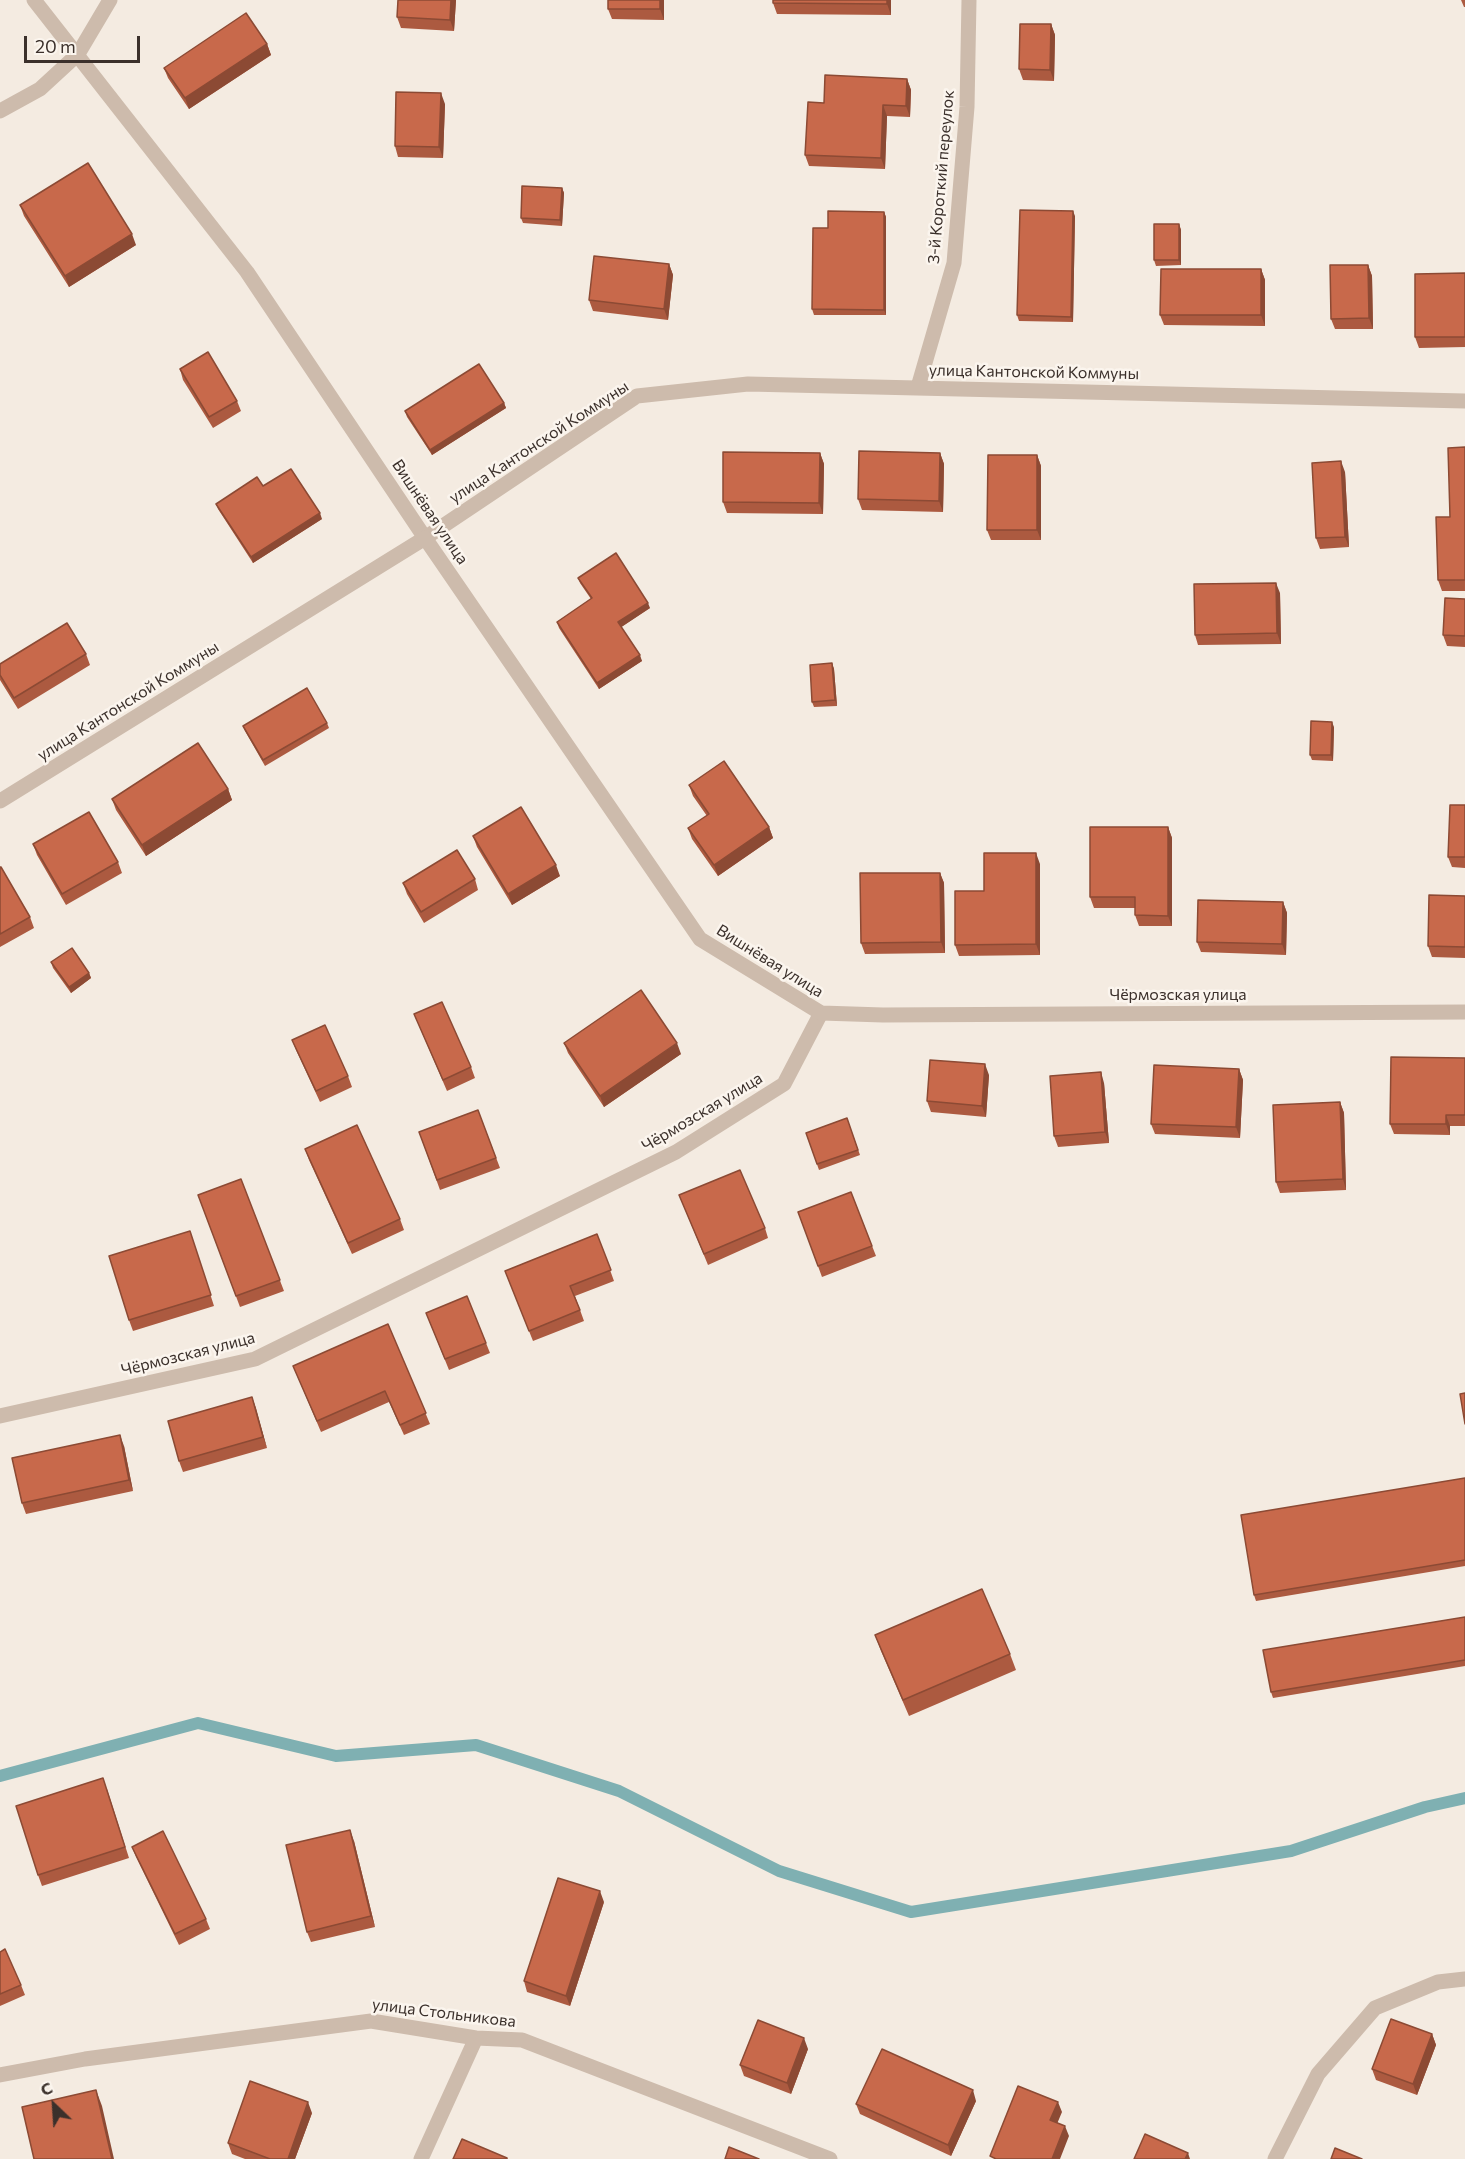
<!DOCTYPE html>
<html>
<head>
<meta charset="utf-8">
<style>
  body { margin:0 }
  #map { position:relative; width:1465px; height:2159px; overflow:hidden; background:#f4ebe1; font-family:Commissioner,sans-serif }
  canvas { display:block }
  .north { position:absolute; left:24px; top:2075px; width:60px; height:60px; -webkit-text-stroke:4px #fbf5ee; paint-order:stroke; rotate:335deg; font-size:16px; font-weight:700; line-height:24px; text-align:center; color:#3b302b }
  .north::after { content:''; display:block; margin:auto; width:21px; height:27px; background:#3b302b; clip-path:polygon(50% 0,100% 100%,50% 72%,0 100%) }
  .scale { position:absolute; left:24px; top:36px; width:116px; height:27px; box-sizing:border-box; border:3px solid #3b302b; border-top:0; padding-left:8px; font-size:18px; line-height:21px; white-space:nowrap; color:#3b302b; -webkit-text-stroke:4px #fbf5ee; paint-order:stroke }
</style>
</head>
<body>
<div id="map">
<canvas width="1465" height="2159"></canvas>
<div class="north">С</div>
<div class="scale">20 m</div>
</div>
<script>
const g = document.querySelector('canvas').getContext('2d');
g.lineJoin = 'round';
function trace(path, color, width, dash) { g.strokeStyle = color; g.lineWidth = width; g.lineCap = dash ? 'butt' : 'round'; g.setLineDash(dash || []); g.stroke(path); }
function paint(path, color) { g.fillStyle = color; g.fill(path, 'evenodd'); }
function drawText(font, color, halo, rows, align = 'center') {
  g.font = font + ' Commissioner,sans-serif'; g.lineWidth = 5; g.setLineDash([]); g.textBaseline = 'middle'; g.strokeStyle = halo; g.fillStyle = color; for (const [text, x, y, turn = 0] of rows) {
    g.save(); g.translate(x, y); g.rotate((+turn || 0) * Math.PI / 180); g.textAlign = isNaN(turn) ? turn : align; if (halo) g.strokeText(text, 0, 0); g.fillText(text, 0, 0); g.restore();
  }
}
trace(new Path2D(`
  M0 1776 198 1723 336 1756 476 1745 619 1791 779 1871 911 1912 1291 1851 1425 1807 1465 1798`), '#7fb0b2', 12);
trace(new Path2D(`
  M34 0 247 272 425 538 637 396 748 384 1465 401
  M0 111 40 89 78 54 110 0
  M918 387 954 263 967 107 969 0
  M0 1416 255 1359 676 1152 784 1084 821 1013
  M0 2075 85 2059 371 2021 476 2038 522 2040 830 2159
  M421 2159 476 2038
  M1275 2159 1318 2074 1375 2008 1438 1982 1465 1979`), '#cdbbac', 15);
trace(new Path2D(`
  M0 801 425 538 700 939 821 1013 883 1015 1465 1012`), '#cdbbac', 15);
paint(new Path2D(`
  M398 0H456L454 31 401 28 397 17Z
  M608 0H664V20L612 19 608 9Z
  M773 0H891V15L777 14 773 3Z
  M1461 0H1465V7H1464Z
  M1051 24 1055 35 1054 81 1023 80 1019 69Z
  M267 44 271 55 189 109 168 78 164 68Z
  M907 79 911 90 910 117 887 116 885 169 809 166 805 155 824 103Z
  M445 104 443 158 398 157 395 146Z
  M562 188 564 193 562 226 523 223 521 218Z
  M20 205 136 245 69 287 24 216Z
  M884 212 886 217V315H814L812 309 828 228Z
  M1075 216 1073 322 1019 321 1017 315Z
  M1179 224 1181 230V265L1156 266 1154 260Z
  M669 264 673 275 668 320 593 311 589 300Z
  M1368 265 1372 276 1373 329H1335L1331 319Z
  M1261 269 1265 280V326L1164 325 1160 315Z
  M1465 273V347L1419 348 1415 337Z
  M180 369 237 401 241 411 213 428 183 380Z
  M504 403 506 408 432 455 407 417 405 411Z
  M1465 447V591H1442L1438 580Z
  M820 453 824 464 823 514 727 513 723 502Z
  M940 453 944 464 943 512 862 510 858 499Z
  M1037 455 1041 466V540H991L987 530Z
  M1345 472 1349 547 1320 549 1316 538Z
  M216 504 322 519 253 563 218 509Z
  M578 578 650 608 621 627 642 661 599 689 559 628 557 622 591 599 580 583Z
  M1280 593 1281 644 1198 645 1195 635Z
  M1465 599V647L1447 646 1443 635Z
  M86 654 90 665 18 709 0 680V664Z
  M832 663 834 669 837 706 814 707 812 702Z
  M327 723 329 728 265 766 245 731 243 726Z
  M1334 727 1333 761 1312 760 1310 755Z
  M689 785 769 827 773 838 718 876 692 839 688 828 707 816 693 796Z
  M228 789 232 800 146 856 116 810 112 799Z
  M1465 805V868L1452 867 1448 857Z
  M1168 827 1172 838V926H1139L1135 915V908H1094L1090 897Z
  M473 836 560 876 512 905 477 847Z
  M33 844 118 862 122 873 66 905 37 855Z
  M1040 864V955L959 956 955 945 984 891Z
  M0 867 30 917 34 928 0 947Z
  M940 873 944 883 945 953 865 954 861 943Z
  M475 879 478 890 424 923 407 894 403 883Z
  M1465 896V958L1432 957 1428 946Z
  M1283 902 1287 913 1286 955 1201 952 1197 942Z
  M51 962 89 973 91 978 71 993 53 968Z
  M414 1014 471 1067 475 1078 447 1091Z
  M292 1040 348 1076 352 1087 320 1102 296 1050Z
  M564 1043 681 1054 604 1107 568 1053Z
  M1465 1058V1126H1450V1135L1394 1134 1390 1124Z
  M1239 1069 1243 1080 1240 1138 1155 1134 1151 1124Z
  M989 1075 986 1117 931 1112 927 1101Z
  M1104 1083 1109 1143 1058 1147 1054 1136Z
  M1340 1102 1344 1113 1346 1190 1280 1193 1276 1182Z
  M478 1110 500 1168 440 1190 419 1132Z
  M847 1118 860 1155 819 1170 806 1133Z
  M305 1149 400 1219 404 1230 352 1254 309 1160Z
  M241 1179 284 1291 240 1307 198 1195Z
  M851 1192 876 1256 822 1277 798 1212Z
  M679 1195 765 1228 768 1238 708 1265Z
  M190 1231 214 1306 133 1331 129 1320Z
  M597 1234 614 1281 575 1296 584 1321 533 1341 505 1271Z
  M426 1313 486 1343 490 1353 449 1370Z
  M388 1324 430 1424 404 1435 389 1402 321 1432 293 1366Z
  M252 1397 267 1448 183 1472 179 1461Z
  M124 1446 133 1491 26 1514 22 1503Z
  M1465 1478V1566L1256 1601 1254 1595Z
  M1465 1617V1666L1273 1698 1271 1692Z
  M875 1635 1010 1654 1016 1670 909 1716 881 1651Z
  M107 1789 129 1858 42 1886 38 1875Z
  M354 1841 375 1927 311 1942 307 1932Z
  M132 1847 206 1919 210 1929 179 1945 136 1857Z
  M604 1902 570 2006 527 1992 524 1981Z
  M0 1952 21 1985 25 1995 0 2006Z
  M1432 2034 1436 2045 1417 2095 1376 2080 1372 2069Z
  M808 2049 791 2094 744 2076 740 2065Z
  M976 2101 951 2156 860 2114 856 2104Z
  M312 2113 295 2159H245L232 2154 228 2143Z`), '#ac5a40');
paint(new Path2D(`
  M451 0H456L454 31 450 20Z
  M660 0H664V20L660 9Z
  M887 0H891V15L887 4Z
  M1051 24 1055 35 1054 81 1050 70Z
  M267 44 271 55 189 109 185 98Z
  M907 79 911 90 910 117 906 106Z
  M441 93 445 104 443 158 439 147Z
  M883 105 887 116 885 169 881 158Z
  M562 188 564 193 562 226 560 220Z
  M1073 211 1075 216 1073 322 1071 317Z
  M884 212 886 217V315L884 310Z
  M1179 224 1181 230V265L1179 260Z
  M132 234 136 245 69 287 65 276Z
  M669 264 673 275 668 320 664 309Z
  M1368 265 1372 276 1373 329 1369 318Z
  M1261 269 1265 280V326L1261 315Z
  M504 403 506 408 432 455 430 450Z
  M820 453 824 464 823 514 819 503Z
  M940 453 944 464 943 512 939 501Z
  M1037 455 1041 466V540L1037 530Z
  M1341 461 1345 472 1349 547 1345 537Z
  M320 513 322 519 253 563 251 557Z
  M1276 583 1280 593 1281 644 1277 633Z
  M648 603 650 608 620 628 618 622Z
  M640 655 642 661 599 689 597 683Z
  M832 663 834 669 837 706 835 700Z
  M1332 722 1334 727 1333 761 1331 755Z
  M228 789 232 800 146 856 142 845Z
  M769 827 773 838 718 876 714 865Z
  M1168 827 1172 838V926L1168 916Z
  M1036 853 1040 864V955L1036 944Z
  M556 865 560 876 512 905 508 894Z
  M940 873 944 883 945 953 941 942Z
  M1283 902 1287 913 1286 955 1282 944Z
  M89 973 91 978 71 993 69 987Z
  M677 1043 681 1054 604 1107 600 1096Z
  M985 1064 989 1075 986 1117 982 1106Z
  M1239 1069 1243 1080 1240 1138 1236 1127Z
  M1101 1072 1104 1083 1109 1143 1105 1132Z
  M1340 1102 1344 1113 1346 1190 1343 1179Z
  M1446 1115 1450 1126V1135L1446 1124Z
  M252 1397 256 1408 267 1448 263 1437Z
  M120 1435 124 1446 133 1491 129 1480Z
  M350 1830 354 1841 375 1927 371 1916Z
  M600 1891 604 1902 570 2006 566 1996Z
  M1432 2034 1436 2045 1417 2095 1413 2084Z
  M804 2038 808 2049 791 2094 787 2083Z
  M96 2090 102 2106 114 2159H112Z
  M973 2090 976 2101 951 2156 948 2145Z
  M308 2102 312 2113 295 2159H288Z
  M1058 2102 1062 2112 1054 2131 1050 2120Z
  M1065 2126 1069 2136 1060 2159H1052Z
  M1188 2153 1190 2159H1185Z`), '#8c4a34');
const building = new Path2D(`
  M398 0H451L450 20 397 17Z
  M608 0H660V9H608Z
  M773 0H887V4L773 3Z
  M246 13 267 44 185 98 164 68Z
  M1020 24H1051L1050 70 1019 69Z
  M825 75 907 79 906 106 883 105 881 158 805 155 808 102 824 103Z
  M396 92 441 93 439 147 395 146Z
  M88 163 132 234 65 276 20 205Z
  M522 186 562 188 560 220 521 218Z
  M1020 210 1073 211 1071 317 1017 315Z
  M828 211 884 212V310L812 309 813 228H828Z
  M1154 224H1179V260H1154Z
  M594 256 669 264 664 309 589 300Z
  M1330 265H1368L1369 318 1331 319Z
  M1161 269H1261V315H1160Z
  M1465 273V337H1415V274Z
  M208 352 237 401 209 417 180 369Z
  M479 364 504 403 430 450 405 411Z
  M1465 447V580H1438L1436 517H1450L1448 448Z
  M859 451 940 453 939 501 858 499Z
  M723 452 820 453 819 503 723 502Z
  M988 455H1037V530H987Z
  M1341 461 1345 537 1316 538 1312 463Z
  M291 469 320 513 251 557 216 504 257 477 263 486Z
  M616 553 648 603 618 622 640 655 597 683 557 622 592 598 578 578Z
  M1276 583 1277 633 1195 635 1194 584Z
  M1445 598 1465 599V636L1443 635Z
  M67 623 86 654 14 698 0 675V664Z
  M832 663 835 700 812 702 810 665Z
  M307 688 327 723 263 760 243 726Z
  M1311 721 1332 722 1331 755H1310Z
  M198 743 228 789 142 845 112 799Z
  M724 761 769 827 714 865 688 828 709 814 689 785Z
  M1450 805H1465V857H1448Z
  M521 807 556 865 508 894 473 836Z
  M89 812 118 862 62 894 33 844Z
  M1090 827H1168V916L1135 915V897H1090Z
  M457 850 475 879 421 912 403 883Z
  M984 853H1036V944L955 945V891H984Z
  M0 867H1L30 917 0 934Z
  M860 873H940L941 942 861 943Z
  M1429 895 1465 896V947L1428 946Z
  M1198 900 1283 902 1282 944 1197 942Z
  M72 948 89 973 69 987 51 962Z
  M641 990 677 1043 600 1096 564 1043Z
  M442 1002 471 1067 443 1080 414 1014Z
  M325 1025 348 1076 316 1091 292 1040Z
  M1391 1057 1465 1058V1115H1446V1124H1390Z
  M930 1060 985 1064 982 1106 927 1101Z
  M1154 1065 1239 1069 1236 1127 1151 1124Z
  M1101 1072 1105 1132 1054 1136 1050 1076Z
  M1340 1102 1343 1179 1276 1182 1273 1105Z
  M478 1110 496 1158 437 1180 419 1132Z
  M847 1118 858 1150 817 1164 806 1133Z
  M357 1125 400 1219 348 1243 305 1149Z
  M740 1170 765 1228 704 1254 679 1195Z
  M241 1179 280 1280 236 1296 198 1195Z
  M851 1192 872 1246 818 1266 798 1212Z
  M190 1231 211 1295 129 1320 109 1256Z
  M597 1234 611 1270 570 1286 580 1310 529 1331 505 1271Z
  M467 1296 486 1343 445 1359 426 1313Z
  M388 1324 426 1413 400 1425 385 1391 317 1421 293 1366Z
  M1465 1393V1424L1460 1394Z
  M252 1397 263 1437 179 1461 168 1421Z
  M120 1435 129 1480 22 1503 12 1458Z
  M1465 1478V1560L1254 1595 1241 1515Z
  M982 1589 1010 1654 903 1700 875 1635Z
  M1465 1617V1660L1271 1692 1263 1650Z
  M103 1778 125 1847 38 1875 16 1806Z
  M350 1830 371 1916 307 1932 286 1845Z
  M163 1831 206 1919 175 1934 132 1847Z
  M558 1878 600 1891 566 1996 524 1981Z
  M5 1949 21 1985 0 1994V1952Z
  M1391 2019 1432 2034 1413 2084 1372 2069Z
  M758 2020 804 2038 787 2083 740 2065Z
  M882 2049 973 2090 948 2145 856 2104Z
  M250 2081 308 2102 288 2159H270L228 2143Z
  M1018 2086 1058 2102 1050 2120 1065 2126 1052 2159H996L990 2156Z
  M96 2090 112 2159H34L22 2107Z
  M1145 2134 1188 2153 1185 2159H1134Z
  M462 2139 507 2158V2159H453Z
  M729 2147 759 2159H725Z
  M1335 2148 1362 2159H1331Z`);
paint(building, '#c8694b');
trace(building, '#8c4a34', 1.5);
drawText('16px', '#3b302b', '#fbf5ee', [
  ["3-й Короткий переулок",941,177,-85],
  ["улица Кантонской Коммуны",1034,372,1],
  ["улица Кантонской Коммуны",539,442,-33],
  ["Вишнёвая улица",430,512,56],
  ["улица Кантонской Коммуны",128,701,-32],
  ["Вишнёвая улица",770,961,32],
  ["Чёрмозская улица",1178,995],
  ["Чёрмозская улица",702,1112,-31],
  ["Чёрмозская улица",188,1354,-14],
  ["улица Стольникова",444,2013,7]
]);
</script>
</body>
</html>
